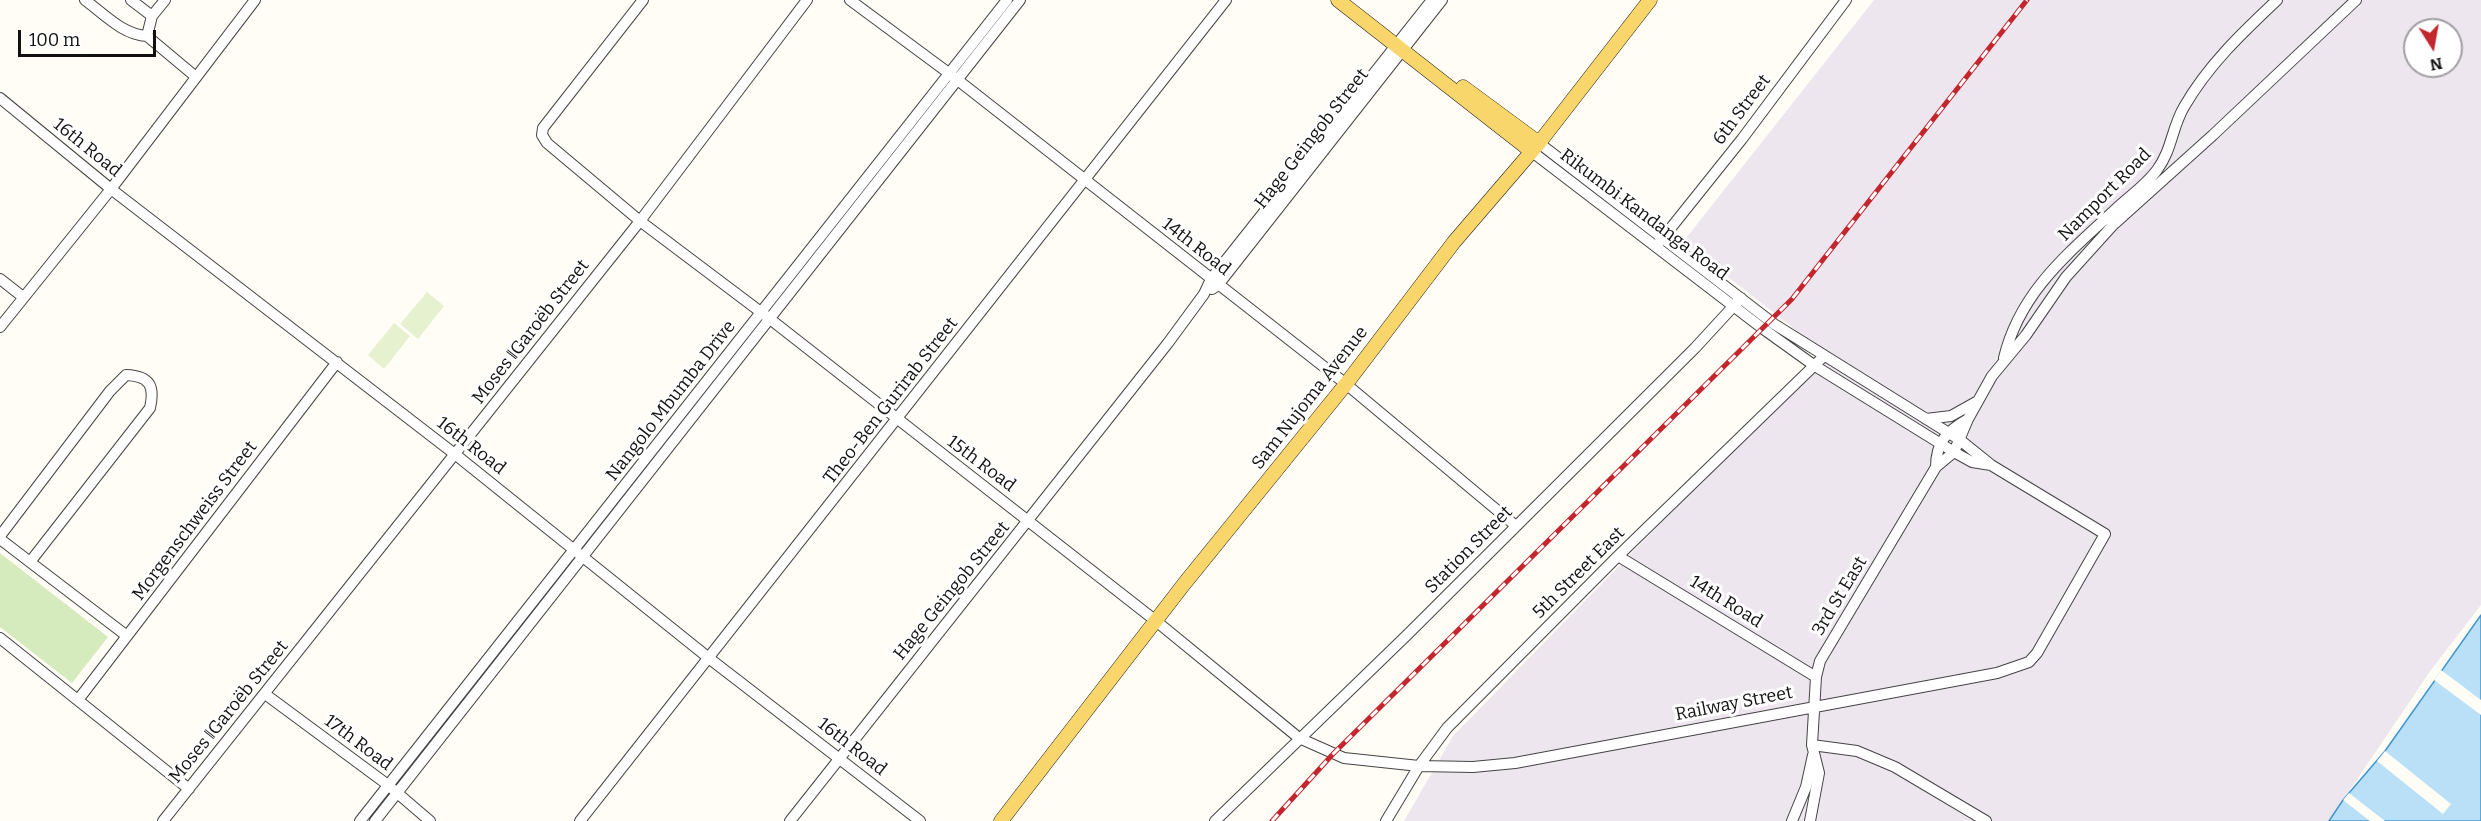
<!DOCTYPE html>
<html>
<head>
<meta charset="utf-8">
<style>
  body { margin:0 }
  #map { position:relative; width:2481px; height:821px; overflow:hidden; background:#fffdf5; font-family:Bitter,serif }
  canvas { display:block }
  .north { position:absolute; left:2403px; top:18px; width:60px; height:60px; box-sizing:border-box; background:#fff; border:2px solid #a0a0a0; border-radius:50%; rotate:169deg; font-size:16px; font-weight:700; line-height:24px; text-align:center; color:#111 }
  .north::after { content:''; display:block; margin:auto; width:21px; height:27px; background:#c4262e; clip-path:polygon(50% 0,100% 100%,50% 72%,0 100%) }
  .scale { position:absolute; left:18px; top:30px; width:138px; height:27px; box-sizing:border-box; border:3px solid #111; border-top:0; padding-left:8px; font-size:18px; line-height:21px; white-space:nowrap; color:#111; -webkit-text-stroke:4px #fff; paint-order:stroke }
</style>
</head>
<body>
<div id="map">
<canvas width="2481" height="821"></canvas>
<div class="north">N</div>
<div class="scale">100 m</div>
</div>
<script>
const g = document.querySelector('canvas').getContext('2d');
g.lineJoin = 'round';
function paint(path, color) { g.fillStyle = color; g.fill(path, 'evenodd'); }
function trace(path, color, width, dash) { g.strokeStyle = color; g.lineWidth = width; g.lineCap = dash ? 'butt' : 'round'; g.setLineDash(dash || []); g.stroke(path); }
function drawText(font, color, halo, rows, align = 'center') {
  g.font = font + ' Bitter,serif'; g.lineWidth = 6; g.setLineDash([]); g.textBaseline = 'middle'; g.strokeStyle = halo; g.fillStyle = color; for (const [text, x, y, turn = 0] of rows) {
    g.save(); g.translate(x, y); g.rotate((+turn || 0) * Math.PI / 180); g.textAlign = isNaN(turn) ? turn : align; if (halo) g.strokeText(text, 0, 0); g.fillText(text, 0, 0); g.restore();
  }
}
paint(new Path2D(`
  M1874 0H2481V605L2431 670 2329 821H1404L1453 736 1823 357 1791 326 1683 242ZM2415 30H2451V66H2415Z`), '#eee6ef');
paint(new Path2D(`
  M0 553 108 637 72 683 0 627Z`), '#d5ebbd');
paint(new Path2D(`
  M427 292 444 306 418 339 400 324Z
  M394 323 410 336 384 369 368 355Z`), '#e6f2cf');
const water = new Path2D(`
  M2481 615V821H2329L2343 800 2385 751Z`);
paint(water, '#b9e0f7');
trace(water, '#3f96cf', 1.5);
paint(new Path2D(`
  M2441 670 2481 700V715L2434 680Z
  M2385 751 2451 804 2443 814 2377 761Z
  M2349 793 2385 821H2370L2343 800Z`), '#fffdf5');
const minor = new Path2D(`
  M85 0C104 14 123 35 147 36L196 77
  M131 0 152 16 147 36
  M643 0 543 128 542 135 547 143 640 221 770 319 1156 621 1299 738 1344 758 1419 766 1473 767 1515 763 1997 673 2029 662 2037 653 2105 534 1991 465 1960 440 1774 324 1539 143
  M850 0 950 74 1346 384 1516 526
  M152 16 165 0
  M0 98 111 189 456 455 710 659 920 821
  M1531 151 1762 328 1815 366 1954 452 1972 462 1991 465
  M1658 244 1742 139 1846 0
  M0 279 23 297
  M1212 289 1218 285 1442 0
  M0 327 111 189 255 0
  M2004 358C2020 291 2069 253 2117 208 2130 196 2147 184 2157 170 2172 150 2172 127 2184 107 2208 65 2242 33 2277 0
  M1926 419 1951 416 1976 402
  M1936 467C1936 442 1947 431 1968 419
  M0 536 110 391 126 375C150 376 155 386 150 408L30 562 127 636
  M0 539 30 562
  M1618 556 1816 677
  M0 638 189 789
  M265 694 388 785 430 821
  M78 700 337 362
  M1812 745 1857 751 1895 767 1986 821
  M163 821 640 221 807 0
  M360 821 1007 0
  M375 821 1020 0
  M580 821 1226 0
  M790 821 1168 343 1204 294 1211 279 1432 0
  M1215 821 1407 635 1695 348 1741 298
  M1386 821 1419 766 1447 728 1618 556 1823 357
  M1792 821 1806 787 1813 755
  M1810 821 1819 773 1812 745 1816 677 1820 661 1936 467 1954 452 1968 419 1992 376 2026 335 2066 277 2113 225 2213 135 2356 0`);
const major = new Path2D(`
  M1338 0 1531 151
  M1463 87 1539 143
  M1001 821 1184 584 1346 384 1454 242 1539 143 1650 0`);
trace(minor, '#444', 12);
trace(major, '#222', 15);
trace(minor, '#fff', 10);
trace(major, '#f9d66b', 14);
const rail = new Path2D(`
  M1272 821 1333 754 1792 299 2027 0`);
trace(rail, '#c4262e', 5);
trace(rail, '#fff', 3, [9]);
drawText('18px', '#111', '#fff', [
  ["6th Street",1742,110,-53],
  ["Hage Geingob Street",1312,139,-52],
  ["16th Road",87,148,39],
  ["Namport Road",2105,195,-45],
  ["Rikumbi Kandanga Road",1644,215,37],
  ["14th Road",1196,247,38],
  ["Moses ǁGaroëb Street",531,332,-52],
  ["Sam Nujoma Avenue",1310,398,-52],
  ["Nangolo Mbumba Drive",671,401,-52],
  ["Theo-Ben Gurirab Street",891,401,-52],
  ["16th Road",471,446,38],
  ["15th Road",981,464,37],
  ["Morgenschweiss Street",195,521,-53],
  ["Station Street",1469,550,-45],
  ["5th Street East",1579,573,-45],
  ["Hage Geingob Street",952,591,-51],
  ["3rd St East",1840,596,-59],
  ["14th Road",1726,602,32],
  ["Railway Street",1734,704,-11],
  ["Moses ǁGaroëb Street",229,712,-51],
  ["17th Road",358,743,37],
  ["16th Road",852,747,38]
]);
</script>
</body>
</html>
